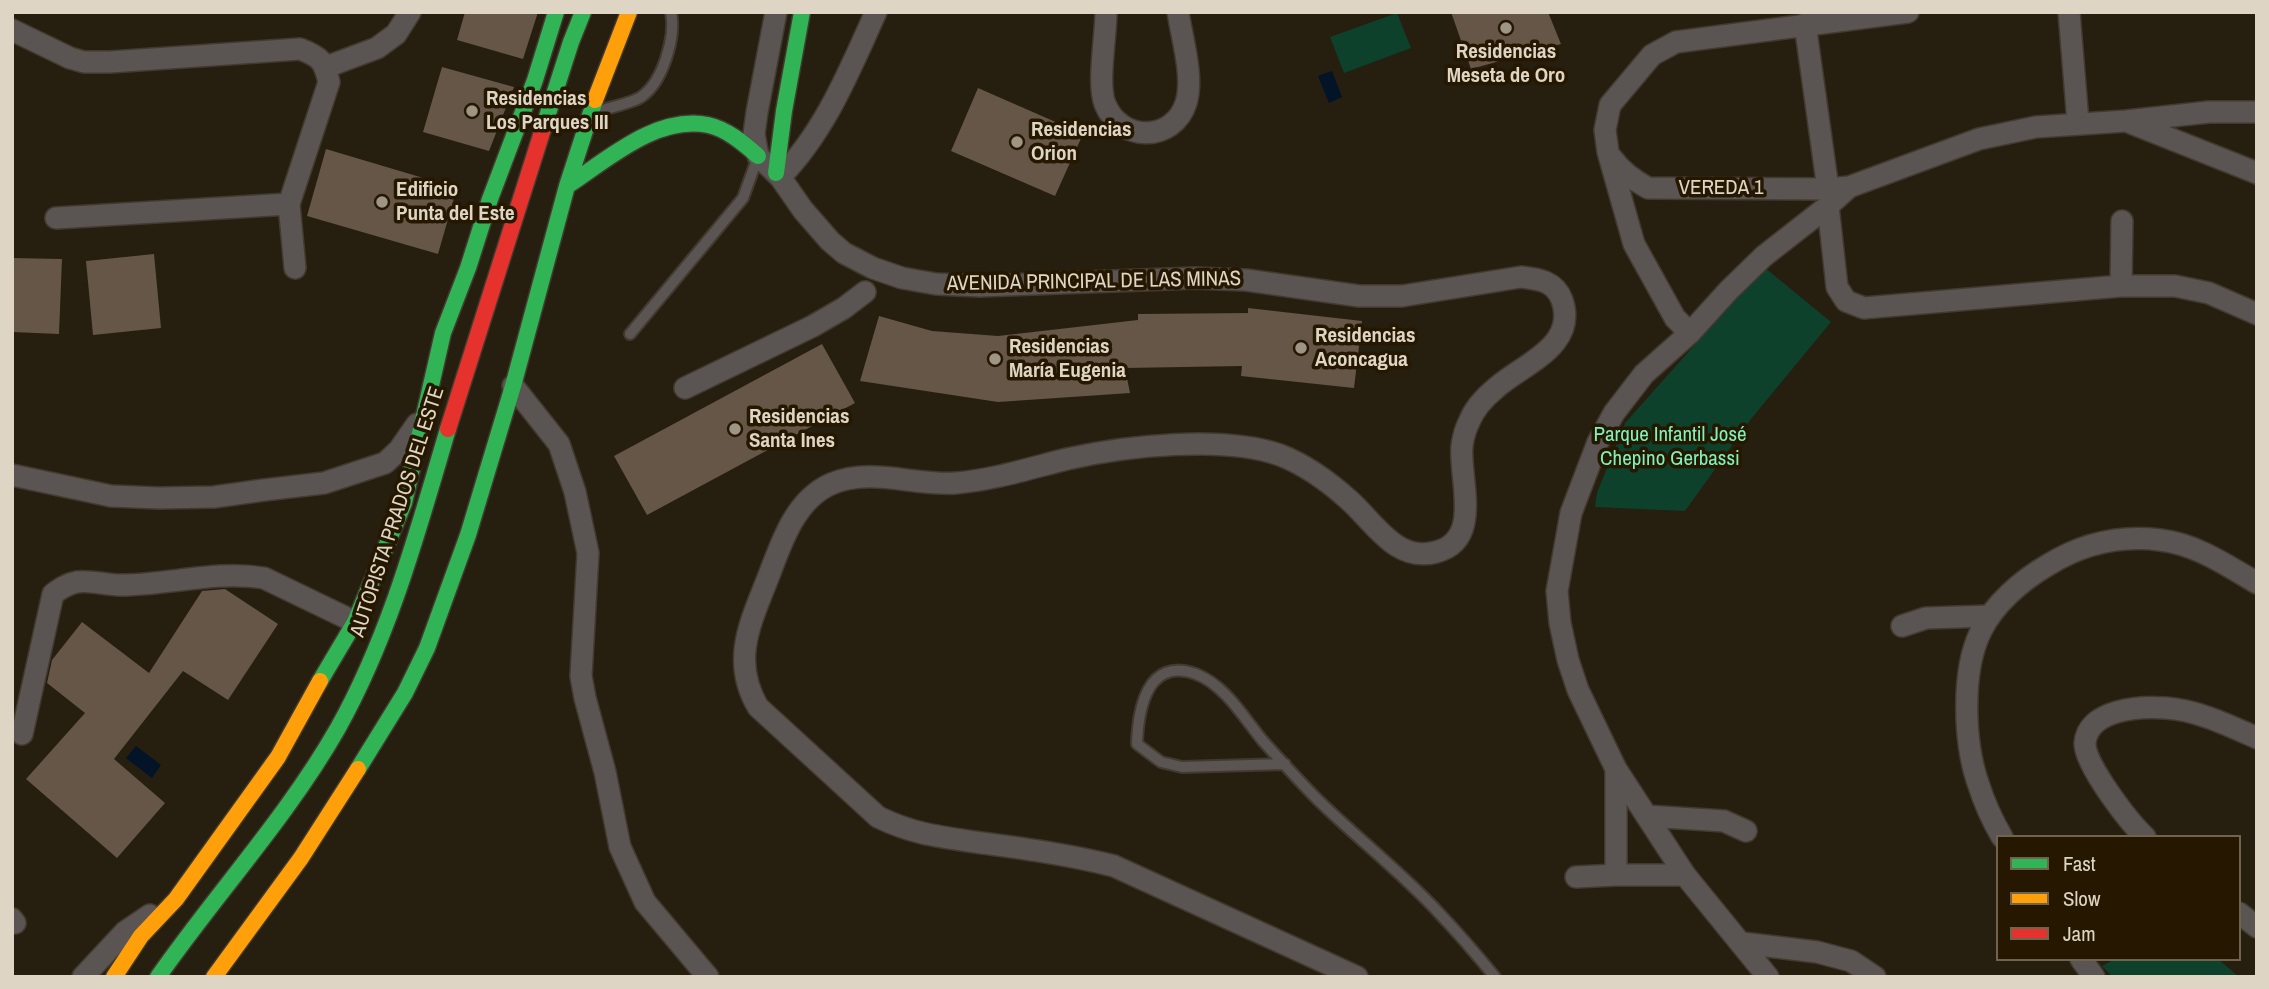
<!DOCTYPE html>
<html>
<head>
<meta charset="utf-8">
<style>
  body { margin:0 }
  #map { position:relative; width:2269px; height:989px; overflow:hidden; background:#261e0f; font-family:"Archivo Narrow",sans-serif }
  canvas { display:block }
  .frame { position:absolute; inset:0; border:14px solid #ded5c5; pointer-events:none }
  .legend { position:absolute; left:1996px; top:835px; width:245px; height:126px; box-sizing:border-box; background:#261800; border:2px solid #70644f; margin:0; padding:9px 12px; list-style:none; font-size:21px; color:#ded5c5 }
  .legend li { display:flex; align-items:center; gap:14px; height:35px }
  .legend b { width:35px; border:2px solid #70644f }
</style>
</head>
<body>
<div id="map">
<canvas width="2269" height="989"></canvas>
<div class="frame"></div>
<ul class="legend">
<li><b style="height:9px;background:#30b455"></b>Fast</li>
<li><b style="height:9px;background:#ff9f0a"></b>Slow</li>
<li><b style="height:9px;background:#e5322d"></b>Jam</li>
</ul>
</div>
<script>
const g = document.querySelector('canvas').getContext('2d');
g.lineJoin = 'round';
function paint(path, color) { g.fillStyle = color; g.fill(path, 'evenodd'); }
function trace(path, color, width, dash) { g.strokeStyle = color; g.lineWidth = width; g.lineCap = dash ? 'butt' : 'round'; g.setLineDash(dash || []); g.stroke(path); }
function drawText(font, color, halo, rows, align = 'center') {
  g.font = font + ' "Archivo Narrow",sans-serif'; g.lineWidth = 7; g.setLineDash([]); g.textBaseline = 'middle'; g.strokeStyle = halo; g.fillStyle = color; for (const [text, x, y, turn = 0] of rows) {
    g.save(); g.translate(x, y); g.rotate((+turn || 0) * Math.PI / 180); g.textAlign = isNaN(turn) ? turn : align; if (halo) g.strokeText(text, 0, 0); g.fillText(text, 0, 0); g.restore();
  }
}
paint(new Path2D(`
  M1397 13 1411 48 1344 73 1330 37Z
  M1764 267 1831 322 1751 419 1685 511 1595 507 1597 493 1625 423Z
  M2115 959H2218L2239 977H2113L2102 966Z`), '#0e412b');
paint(new Path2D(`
  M1332 71 1342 97 1329 103 1318 76Z
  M136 746 161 765 152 778 126 758Z`), '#031328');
paint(new Path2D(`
  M465 12H538L523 59 457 40Z
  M1451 12H1548L1561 44 1471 69Z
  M442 67 514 87 489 151 423 132Z
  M978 88 1083 134 1055 196 951 151Z
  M326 149 457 188 438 254 307 216Z
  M154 254 161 328 93 335 86 261Z
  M12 258 62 259 59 334 12 332Z
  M1248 308 1362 321 1354 388 1241 376 1242 366 1125 368 1130 393 998 402 860 381 879 316 932 331 998 336 1138 320V314L1248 313Z
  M822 344 855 403 647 515 614 456Z
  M225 589 278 624 228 700 183 671 114 759 165 803 117 858 26 779 85 713 47 683 52 660 82 622 149 673 202 591Z`), '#665647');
const lane = new Path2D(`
  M600 111C611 107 632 103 641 97 663 82 676 37 671 12
  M630 334 743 198 756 162
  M1285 764 1182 767 1161 762 1137 744C1138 710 1147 656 1196 674 1225 685 1244 718 1263 741 1281 761 1299 781 1318 800 1357 838 1401 872 1439 913 1458 933 1477 955 1495 977`);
const street = new Path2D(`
  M776 12 757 112 754 134 758 156 780 177 803 210 830 241 844 253 873 268 902 278 936 284 980 286 1195 278 1246 280 1359 296H1402L1521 277C1539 279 1555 281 1562 300 1578 346 1523 364 1496 388 1485 397 1474 409 1469 422 1465 430 1463 438 1462 446 1459 480 1483 540 1436 552 1396 563 1374 522 1349 500 1329 482 1306 465 1280 455 1223 435 1125 446 1067 459 1031 468 993 480 956 483 914 486 871 467 831 484 797 499 783 538 771 570 753 618 729 658 758 707L878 817C915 835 942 837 982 843 1026 849 1071 855 1114 866L1357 977
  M1106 12C1106 36 1097 84 1105 104 1120 142 1173 143 1186 103 1194 77 1182 39 1178 12
  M2069 12 2078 122
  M1805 24 1828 189
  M12 30 70 58 84 62H110L300 49C321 57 324 61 329 82L289 204 56 218
  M326 67 377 48 396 34 410 12
  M2131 123 2257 173
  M1611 157C1621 171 1633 180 1648 188L1828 189 1849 187
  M780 177C825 132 850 69 876 12
  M289 204 295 268
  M1828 206 1837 287 1846 301 1864 308 2121 286H2175L2209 293 2257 314
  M2121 286 2122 221
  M1690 333 1675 318 1634 244 1608 152 1605 130 1610 105 1652 55 1676 42 1908 12
  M513 386 559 444 575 492 588 553 581 676 585 698 605 772 620 847 645 902 708 977
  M685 388 813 326 844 308 865 292
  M12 475 111 496 159 498 214 497 264 490 324 483 385 463 399 450 417 424
  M1902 626 1926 618 1990 616
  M22 734 53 594C61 588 67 584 77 582 91 580 107 585 121 585 169 585 216 570 264 578L355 622
  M1616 769V875H1685
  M1647 816 1724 821 1746 831
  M2002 837C1992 820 1984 802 1978 783 1964 742 1961 671 1981 631 1994 604 2022 580 2048 565 2082 544 2120 535 2160 540 2196 544 2226 565 2257 583
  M2145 837C2129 822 2084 764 2085 743 2088 709 2140 706 2166 708 2197 710 2228 725 2257 738
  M1576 877 1616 875
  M2239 913 2257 927
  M12 919 15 923
  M1742 943 1817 952 1851 961 1875 977
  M2081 959 2094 977
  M83 977 125 932 150 915
  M1768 977 1685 875 1616 769 1578 690 1568 660 1560 623 1557 591 1571 513 1598 442 1614 413 1644 374 1690 333 1729 290 1764 256 1828 206 1849 187 1979 139 2036 127 2126 121 2209 112H2257`);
const fast = new Path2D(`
  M543 129 571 42 583 12
  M776 173 784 111 802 12
  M567 186C607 160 656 115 708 125 727 129 744 144 758 156
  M320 681 355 622 404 503 443 333 468 268 490 199 535 80 556 12
  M358 769 405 693 427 648 468 535 513 386 567 186 595 100
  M158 977C216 894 288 816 338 728 390 635 418 530 448 429`);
const slow = new Path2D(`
  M595 100 629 12
  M114 977 141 936 176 899 278 757 320 681
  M214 977 301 858 358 769`);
const jam = new Path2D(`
  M448 429 543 129`);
trace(lane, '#423a2e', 14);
trace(street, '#423a2e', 24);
trace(fast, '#423a2e', 19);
trace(slow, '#423a2e', 19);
trace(jam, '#423a2e', 19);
trace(lane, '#5a5452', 10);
trace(street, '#5a5452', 21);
trace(fast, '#30b455', 16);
trace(slow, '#ff9f0a', 16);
trace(jam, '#e5322d', 16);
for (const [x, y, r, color] of [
  [1506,28,7,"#9e9585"],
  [472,111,7,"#9e9585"],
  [1017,142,7,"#9e9585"],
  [382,202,7,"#9e9585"],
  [1301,348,7,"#9e9585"],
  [995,359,7,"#9e9585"],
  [735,429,7,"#9e9585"]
]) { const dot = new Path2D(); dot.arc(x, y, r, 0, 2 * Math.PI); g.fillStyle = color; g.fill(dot); trace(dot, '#261800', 2.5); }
drawText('bold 21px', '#ded5c5', '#261800', [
  ["Residencias",1506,52,"center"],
  ["Meseta de Oro",1506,76,"center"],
  ["Residencias",486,99],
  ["Los Parques III",486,123],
  ["Residencias",1031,130],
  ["Orion",1031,154],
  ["Edificio",396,190],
  ["Punta del Este",396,214],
  ["Residencias",1315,336],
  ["Aconcagua",1315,360],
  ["Residencias",1009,347],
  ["María Eugenia",1009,371],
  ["Residencias",749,417],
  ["Santa Ines",749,441]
], 'left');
drawText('21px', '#ded5c5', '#261800', [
  ["VEREDA 1",1721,188],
  ["AVENIDA PRINCIPAL DE LAS MINAS",1094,282,-1],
  ["AUTOPISTA PRADOS DEL ESTE",398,512,-72]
]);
drawText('21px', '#7ff2bb', '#261800', [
  ["Parque Infantil José",1670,435],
  ["Chepino Gerbassi",1670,459]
]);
</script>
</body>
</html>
